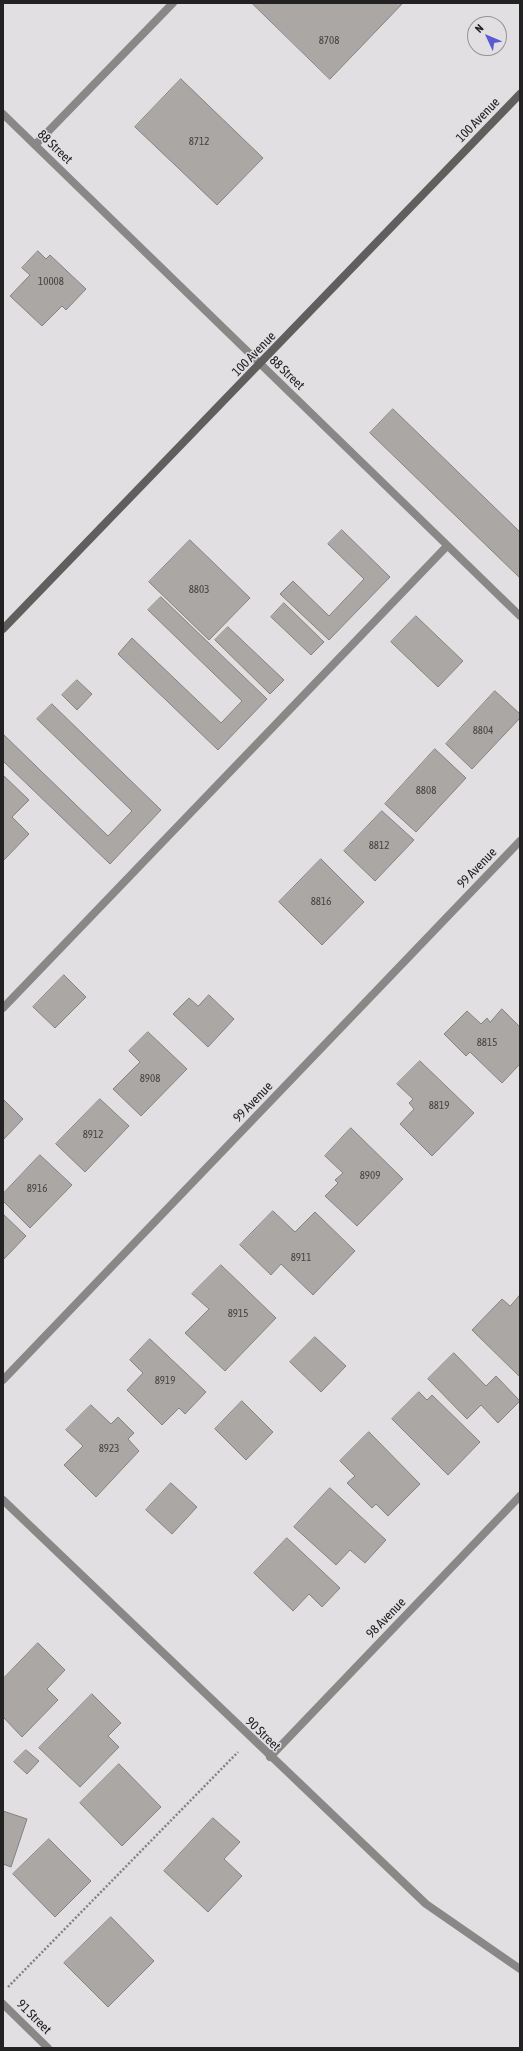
<!DOCTYPE html>
<html>
<head>
<meta charset="utf-8">
<style>
	body { margin:0 }
	#map { position:relative; width:523px; height:2051px; overflow:hidden; background:#e2dfe2; font-family:"Asap Condensed",sans-serif }
	canvas { display:block }
	.frame { position:absolute; inset:0; border:4px solid #232223; pointer-events:none }
	.north { position:absolute; left:467px; top:16px; width:40px; height:40px; box-sizing:border-box; background:#e2dfe2; border:1px solid #969396; border-radius:50%; rotate:314deg; font-size:11px; font-weight:700; line-height:16px; text-align:center; color:#232223 }
	.north::after { content:''; display:block; margin:auto; width:14px; height:18px; background:#5a5bd2; clip-path:polygon(50% 0,100% 100%,50% 72%,0 100%) }
</style>
</head>
<body>
<div id="map">
<canvas width="523" height="2051"></canvas>
<div class="frame"></div>
<div class="north">N</div>
</div>
<script>
const c = document.querySelector('canvas').getContext('2d');
c.lineJoin = 'round';
function fill(path, color) {
  c.fillStyle = color;
  c.fill(path, 'evenodd');
}
function stroke(path, color, width, dash) {
  c.strokeStyle = color;
  c.lineWidth = width;
  c.lineCap = dash ? 'butt' : 'round';
  c.setLineDash(dash || []);
  c.stroke(path);
}
function drawText(font, color, halo, rows, align = 'center') {
  c.font = font + ' "Asap Condensed",sans-serif';
  c.lineWidth = 3;
  c.setLineDash([]);
  c.textBaseline = 'middle';
  c.strokeStyle = halo;
  c.fillStyle = color;
  for (const [text, x, y, turn = 0] of rows) {
    c.save();
    c.translate(x, y);
    c.rotate((+turn || 0) * Math.PI / 180);
    c.textAlign = isNaN(turn) ? turn : align;
    if (halo) c.strokeText(text, 0, 0);
    c.fillText(text, 0, 0);
    c.restore();
  }
}
const building = new Path2D(`
	M252,3H403L330,79Z
	M181,79L263,158L217,205L135,127Z
	M38,251L46,259L50,255L86,289L66,310L62,306L42,326L10,296L30,275L22,268Z
	M393,409L520,532V578L370,433Z
	M342,530L390,577L329,640L280,594L293,581L329,616L364,579L328,544Z
	M190,540L250,598L209,640L149,582Z
	M161,597L267,699L218,750L118,654L132,638L221,723L242,701L148,610Z
	M284,603L324,642L311,655L271,617Z
	M416,616L463,661L438,687L391,642Z
	M228,627L284,680L270,694L215,640Z
	M77,680L92,694L77,710L62,695Z
	M495,691L520,714V718L472,769L446,744Z
	M52,704L161,810L110,864L3,761V734L108,836L132,811L37,719Z
	M435,749L466,778L416,832L385,804Z
	M3,775L29,800L12,817L29,834L3,861Z
	M382,811L414,840L375,881L344,851Z
	M321,859L364,902L322,945L279,902Z
	M64,975L86,997L55,1028L33,1007Z
	M209,995L234,1019L208,1047L173,1014L189,998L198,1006Z
	M502,1009L520,1027V1064L502,1083L470,1052L466,1056L444,1034L467,1011L481,1024L487,1018L490,1022Z
	M148,1032L187,1069L141,1116L113,1089L140,1062L129,1051Z
	M420,1061L474,1113L432,1156L400,1124L414,1109L409,1103L413,1099L397,1084Z
	M3,1099L23,1119L3,1140Z
	M100,1099L129,1126L85,1172L56,1144Z
	M351,1128L403,1179L357,1226L325,1196L338,1183L335,1180L343,1173L325,1156Z
	M40,1155L72,1185L30,1228L3,1201V1194Z
	M273,1211L295,1232L315,1212L355,1251L313,1295L281,1264L271,1275L240,1245Z
	M3,1214L26,1236L3,1260Z
	M221,1265L276,1318L225,1371L185,1333L209,1309L192,1294Z
	M520,1295V1377L472,1330L502,1299L510,1306Z
	M315,1337L346,1366L321,1392L290,1362Z
	M150,1339L206,1392L185,1414L179,1408L162,1425L127,1390L143,1373L130,1360Z
	M454,1353L486,1386L496,1376L520,1401L498,1423L481,1405L467,1419L428,1379Z
	M419,1392L427,1400L432,1395L480,1442L448,1475L392,1419Z
	M242,1401L273,1432L246,1460L215,1429Z
	M91,1405L111,1424L118,1417L134,1433L128,1439L139,1451L96,1497L64,1465L83,1446L66,1430Z
	M369,1432L420,1484L388,1516L376,1504L372,1508L347,1483L355,1476L340,1461Z
	M171,1483L197,1507L172,1534L146,1510Z
	M330,1488L386,1540L365,1563L350,1550L336,1565L294,1527Z
	M287,1538L340,1588L322,1607L309,1594L293,1611L254,1573Z
	M38,1643L65,1670L47,1689L58,1700L22,1737L3,1717V1679Z
	M92,1694L121,1723L108,1736L119,1747L80,1787L39,1748Z
	M26,1750L39,1761L27,1774L14,1762Z
	M119,1764L161,1807L122,1846L80,1803Z
	M3,1811L27,1819L11,1867L3,1864Z
	M213,1818L240,1842L224,1859L242,1876L208,1912L164,1871Z
	M49,1839L91,1881L55,1917L13,1874Z
	M111,1917L154,1961L108,2007L64,1963Z`);
fill(building, '#aba7a5');
stroke(building, '#85827f', 1);
stroke(new Path2D(`
	M8,1987L238,1752`), '#828082', 2.5, [2, 2]);
stroke(new Path2D(`
	M35,145L173,3
	M3,1008L447,546`), '#898887', 8);
stroke(new Path2D(`
	M3,114L520,616
	M3,1380L520,841
	M3,1500L426,1904L520,1969
	M270,1757L520,1496
	M3,2004L48,2048`), '#898887', 8);
stroke(new Path2D(`
	M3,629L520,94`), '#605f5d', 8);
drawText('11px', '#454344', null, [
	["8708",329,41],
	["8712",199,142],
	["10008",51,282],
	["8803",199,590],
	["8804",483,731],
	["8808",426,791],
	["8812",379,846],
	["8816",321,902],
	["8815",487,1043],
	["8908",150,1079],
	["8819",439,1106],
	["8912",93,1135],
	["8909",370,1176],
	["8916",37,1189],
	["8911",301,1258],
	["8915",238,1314],
	["8919",165,1381],
	["8923",109,1449]
]);
drawText('13px', '#232223', '#e2dfe2', [
	["100 Avenue",478,120,-46],
	["88 Street",55,147,44],
	["100 Avenue",254,354,-46],
	["88 Street",287,373,44],
	["99 Avenue",477,868,-46],
	["99 Avenue",253,1102,-46],
	["98 Avenue",386,1618,-46],
	["90 Street",263,1734,44],
	["91 Street",34,2017,45]
]);
</script>
</body>
</html>
